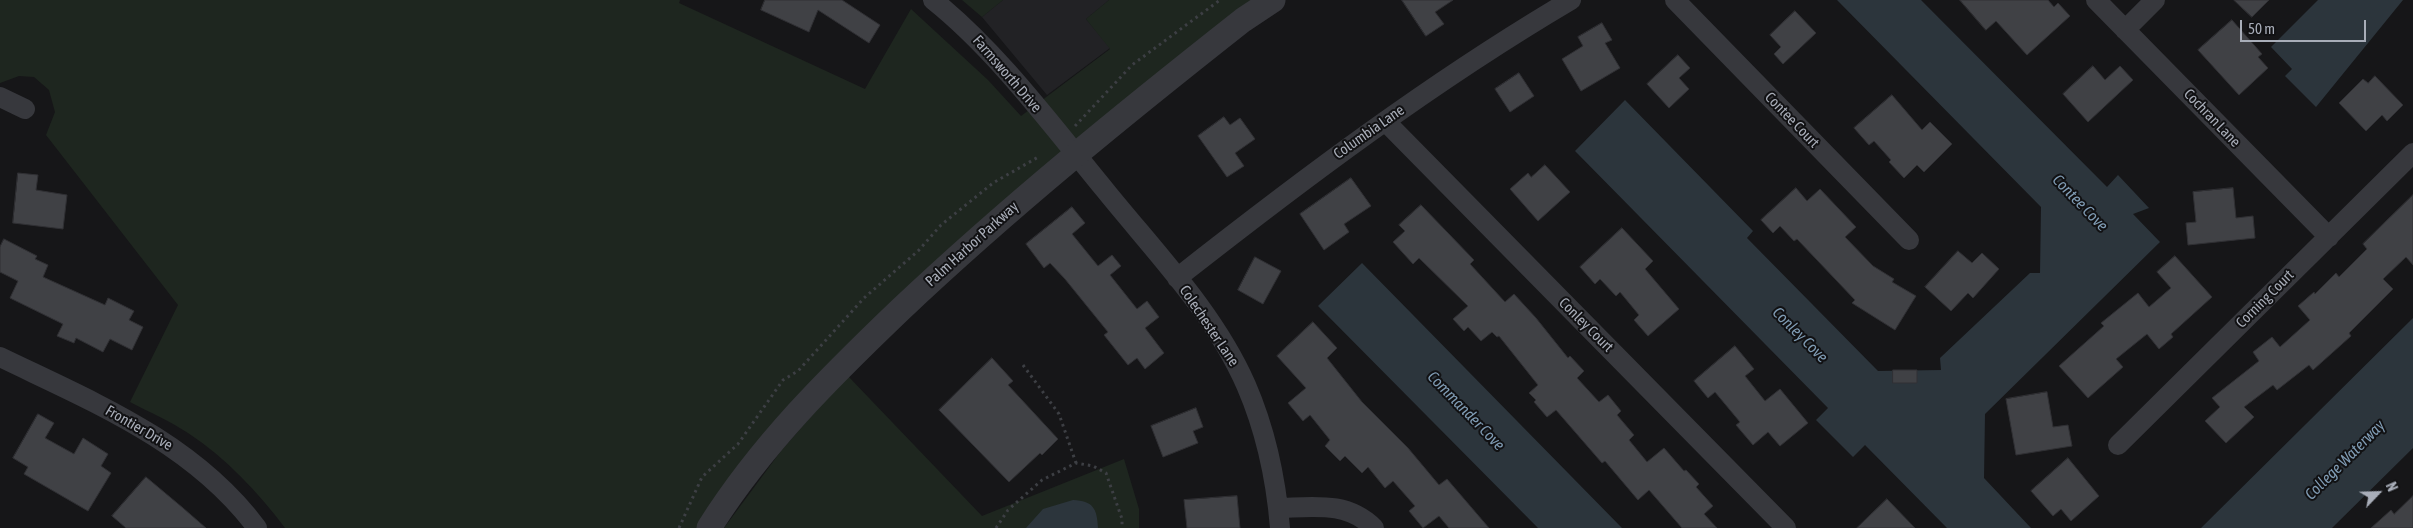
<!DOCTYPE html>
<html>
<head>
<meta charset="utf-8">
<style>
	body { margin:0 }
	#map { position:relative; width:2413px; height:528px; overflow:hidden; background:#161618; font-family:"Asap Condensed",sans-serif }
	canvas { display:block }
	.north { position:absolute; left:2353px; top:468px; width:50px; height:50px; -webkit-text-stroke:4px #111113; paint-order:stroke; rotate:66deg; font-size:14px; font-weight:700; line-height:20px; text-align:center; color:#a8adb8 }
	.north::after { content:''; display:block; margin:auto; width:18px; height:22px; background:#a8adb8; clip-path:polygon(50% 0,100% 100%,50% 72%,0 100%) }
	.scale { position:absolute; left:2240px; top:20px; width:126px; height:22px; box-sizing:border-box; border:2px solid #a8adb8; border-top:0; padding-left:6px; font-size:15px; line-height:18px; white-space:nowrap; color:#a8adb8; -webkit-text-stroke:4px #111113; paint-order:stroke }
</style>
</head>
<body>
<div id="map">
<canvas width="2413" height="528"></canvas>
<div class="north">N</div>
<div class="scale">50 m</div>
</div>
<script>
const c = document.querySelector('canvas').getContext('2d');
c.lineJoin = 'round';
function fill(path, color) {
  c.fillStyle = color;
  c.fill(path, 'evenodd');
}
function stroke(path, color, width, dash) {
  c.strokeStyle = color;
  c.lineWidth = width;
  c.lineCap = dash ? 'butt' : 'round';
  c.setLineDash(dash || []);
  c.stroke(path);
}
function drawText(font, color, halo, rows, align = 'center') {
  c.font = font + ' "Asap Condensed",sans-serif';
  c.lineWidth = 4;
  c.setLineDash([]);
  c.textBaseline = 'middle';
  c.strokeStyle = halo;
  c.fillStyle = color;
  for (const [text, x, y, turn = 0] of rows) {
    c.save();
    c.translate(x, y);
    c.rotate((+turn || 0) * Math.PI / 180);
    c.textAlign = isNaN(turn) ? turn : align;
    if (halo) c.strokeText(text, 0, 0);
    c.fillText(text, 0, 0);
    c.restore();
  }
}
fill(new Path2D(`
	M1003,0H1109L1086,19L1110,48L1047,95L982,17Z`), '#222225');
fill(new Path2D(`
	M0,0H680L679,3L865,89L911,9L988,80L1021,116L1110,49L1086,19L1109,0H1258L1146,86L704,514L697,528H285C258,492 226,458 188,433C170,421 149,412 130,402L178,305L46,135L55,112L49,90L34,77L19,76L0,83Z
	M962,0H1003L982,17Z
	M847,375L982,516L1124,459L1139,509V528H724L781,451Z`), '#1e261f');
fill(new Path2D(`
	M1837,0H1921L2107,187L2118,175L2149,208L2133,214L2160,242L1985,414L1984,478L2031,528H1947L1865,445L1853,457L1816,420L1828,408L1575,151L1625,100L1753,231L1747,238L1878,371L1941,370L1940,358L2030,273H2040L2041,207Z
	M2318,0H2403L2316,107L2285,76L2292,69L2271,47Z
	M1362,263L1622,528H1538L1318,306Z
	M2413,318V448L2332,528H2201Z
	M1073,500C1093,501 1097,508 1098,528H1026L1043,509Z`), '#2c353c');
const building = new Path2D(`
	M765,0H842L880,25L869,43L818,10L809,32L761,10Z
	M1402,0H1453L1435,12L1444,24L1426,36Z
	M1960,0H2048L2054,7L2058,3L2070,16L2027,55L1996,21L1986,30Z
	M2234,0H2269L2252,17Z
	M1795,11L1816,33L1783,64L1774,54L1781,47L1770,35Z
	M2232,20L2262,54L2258,57L2268,68L2239,95L2198,50Z
	M1602,23L1612,40L1605,43L1620,68L1581,91L1562,59L1583,46L1578,37Z
	M1678,55L1690,68L1679,78L1689,89L1669,108L1647,84Z
	M2093,66L2105,80L2120,66L2133,80L2088,122L2063,94Z
	M1519,73L1534,96L1510,112L1495,89Z
	M2375,76L2403,105L2387,121L2382,115L2366,131L2339,103L2363,79L2368,83Z
	M1892,95L1922,130L1930,122L1952,144L1924,172L1917,165L1904,178L1889,162L1891,160L1874,141L1869,145L1854,128Z
	M1224,117L1230,125L1240,118L1255,139L1235,153L1244,166L1227,177L1198,136Z
	M1545,165L1570,192L1538,221L1510,189L1528,173L1531,177Z
	M18,173L38,175L36,190L67,195L63,229L13,223Z
	M1351,178L1371,206L1344,224L1349,232L1324,250L1300,214Z
	M1796,188L1807,201L1820,189L1856,227L1845,237L1873,266L1894,279L1892,282L1916,296L1895,330L1852,303L1855,300L1797,239L1794,241L1780,226L1773,233L1761,220Z
	M2233,188L2236,218L2253,216L2255,238L2188,245L2186,223L2196,222L2193,192Z
	M2413,195V265L2406,257L2383,279L2393,289L2349,333L2351,336L2313,370L2309,365L2277,390L2273,385L2244,407L2254,417L2226,443L2205,421L2220,407L2212,398L2259,361L2253,352L2272,337L2280,347L2310,320L2298,306L2314,292L2315,294L2336,273L2339,277L2367,249L2363,244Z
	M1421,205L1474,260L1470,264L1505,302L1514,294L1536,318L1568,358L1570,356L1584,371L1577,378L1599,402L1608,395L1621,411L1617,415L1634,435L1629,440L1647,462L1664,448L1684,471L1686,470L1699,484L1696,487L1713,506L1704,514L1717,528H1682L1649,490L1638,500L1605,461L1602,463L1556,410L1547,417L1534,402L1536,400L1529,393L1538,385L1499,336L1497,337L1492,332L1481,341L1468,327L1464,331L1453,319L1468,306L1419,258L1413,264L1393,242L1405,231L1399,225Z
	M1072,207L1085,223L1072,234L1098,266L1112,255L1121,266L1110,275L1137,309L1147,301L1159,317L1145,328L1164,353L1145,369L1137,358L1128,365L1104,335L1108,332L1065,279L1050,263L1044,268L1026,244Z
	M1622,228L1653,261L1645,269L1679,309L1648,336L1634,320L1639,315L1620,292L1616,296L1600,279L1595,284L1580,267Z
	M4,239L37,256L35,259L48,265L43,277L105,305L108,298L134,311L129,320L143,327L132,350L110,339L103,352L76,338L74,343L57,336L63,324L10,298L18,281L0,272V247Z
	M1958,251L1972,263L1982,253L1999,269L1973,298L1968,293L1951,311L1925,287Z
	M2175,256L2212,297L2171,334L2173,337L2159,349L2147,334L2116,359L2123,367L2088,398L2059,366L2104,326L2101,323L2138,293L2149,307L2171,288L2157,272Z
	M1255,257L1281,271L1263,304L1238,290Z
	M1313,322L1337,348L1327,358L1362,402L1408,448L1439,485L1447,479L1489,528H1449L1439,516L1423,528L1409,511L1415,506L1393,481L1385,488L1368,467L1362,473L1345,456L1340,461L1325,446L1330,440L1310,415L1303,421L1288,403L1306,388L1277,356Z
	M1735,346L1754,369L1745,376L1765,401L1780,389L1808,423L1780,446L1768,432L1753,445L1736,425L1740,422L1715,392L1708,398L1694,381Z
	M992,358L1013,381L1008,385L1058,439L1042,455L1040,453L1009,482L939,410Z
	M1893,370H1917V383H1893Z
	M2047,392L2053,427L2068,425L2072,446L2016,455L2006,399Z
	M1196,408L1203,427L1193,431L1198,443L1163,457L1151,426Z
	M38,414L54,423L45,438L74,454L83,438L108,454L101,466L111,473L88,511L24,474L28,467L13,458Z
	M2068,458L2099,496L2071,521L2061,509L2053,516L2031,491Z
	M146,477L183,508L206,528H126L112,516Z
	M1237,496L1240,528H1187L1184,500Z
	M2413,496V528H2371L2391,510L2394,514Z
	M1887,499L1915,528H1857Z`);
fill(building, '#404145');
stroke(building, '#303034', 1);
stroke(new Path2D(`
	M1075,126L1132,65L1220,0
	M1023,365L1059,414L1076,463
	M679,528L702,477L738,444L783,380L798,371L864,298L918,251L941,225L993,183L1040,156
	M996,528L1008,510L1042,480L1076,463L1093,466L1106,473L1122,519V528`), '#3d3f44', 3, [2.5, 4]);
stroke(new Path2D(`
	M933,0C997,51 1053,127 1105,190C1155,252 1214,312 1246,385C1266,431 1276,479 1280,528
	M1675,0L1909,240
	M2096,0L2329,237
	M2125,30L2155,0
	M0,97L25,109
	M1385,121L1786,528
	M1177,278C1303,179 1432,82 1571,0
	M0,357C93,402 193,442 257,528
	M2118,445L2413,153
	M1278,508C1314,507 1347,501 1374,528`), '#37383d', 20);
stroke(new Path2D(`
	M709,528C761,445 830,377 900,310C1009,207 1125,113 1243,20L1273,0`), '#37383d', 25);
drawText('15px', '#a8adb8', '#111113', [
	["Farmsworth Drive",1007,74,49],
	["Cochran Lane",2212,118,46],
	["Contee Court",1792,120,46],
	["Columbia Lane",1369,132,-35],
	["Palm Harbor Parkway",972,244,-42],
	["Corning Court",2265,299,-45],
	["Conley Court",1586,325,45],
	["Colechester Lane",1209,326,56],
	["Frontier Drive",139,428,30]
]);
drawText('italic 16px', '#7f9bb3', '#111113', [
	["Contee Cove",2080,203,46],
	["Conley Cove",1800,335,45],
	["Commander Cove",1466,411,46],
	["College Waterway",2345,460,-45]
]);
</script>
</body>
</html>
